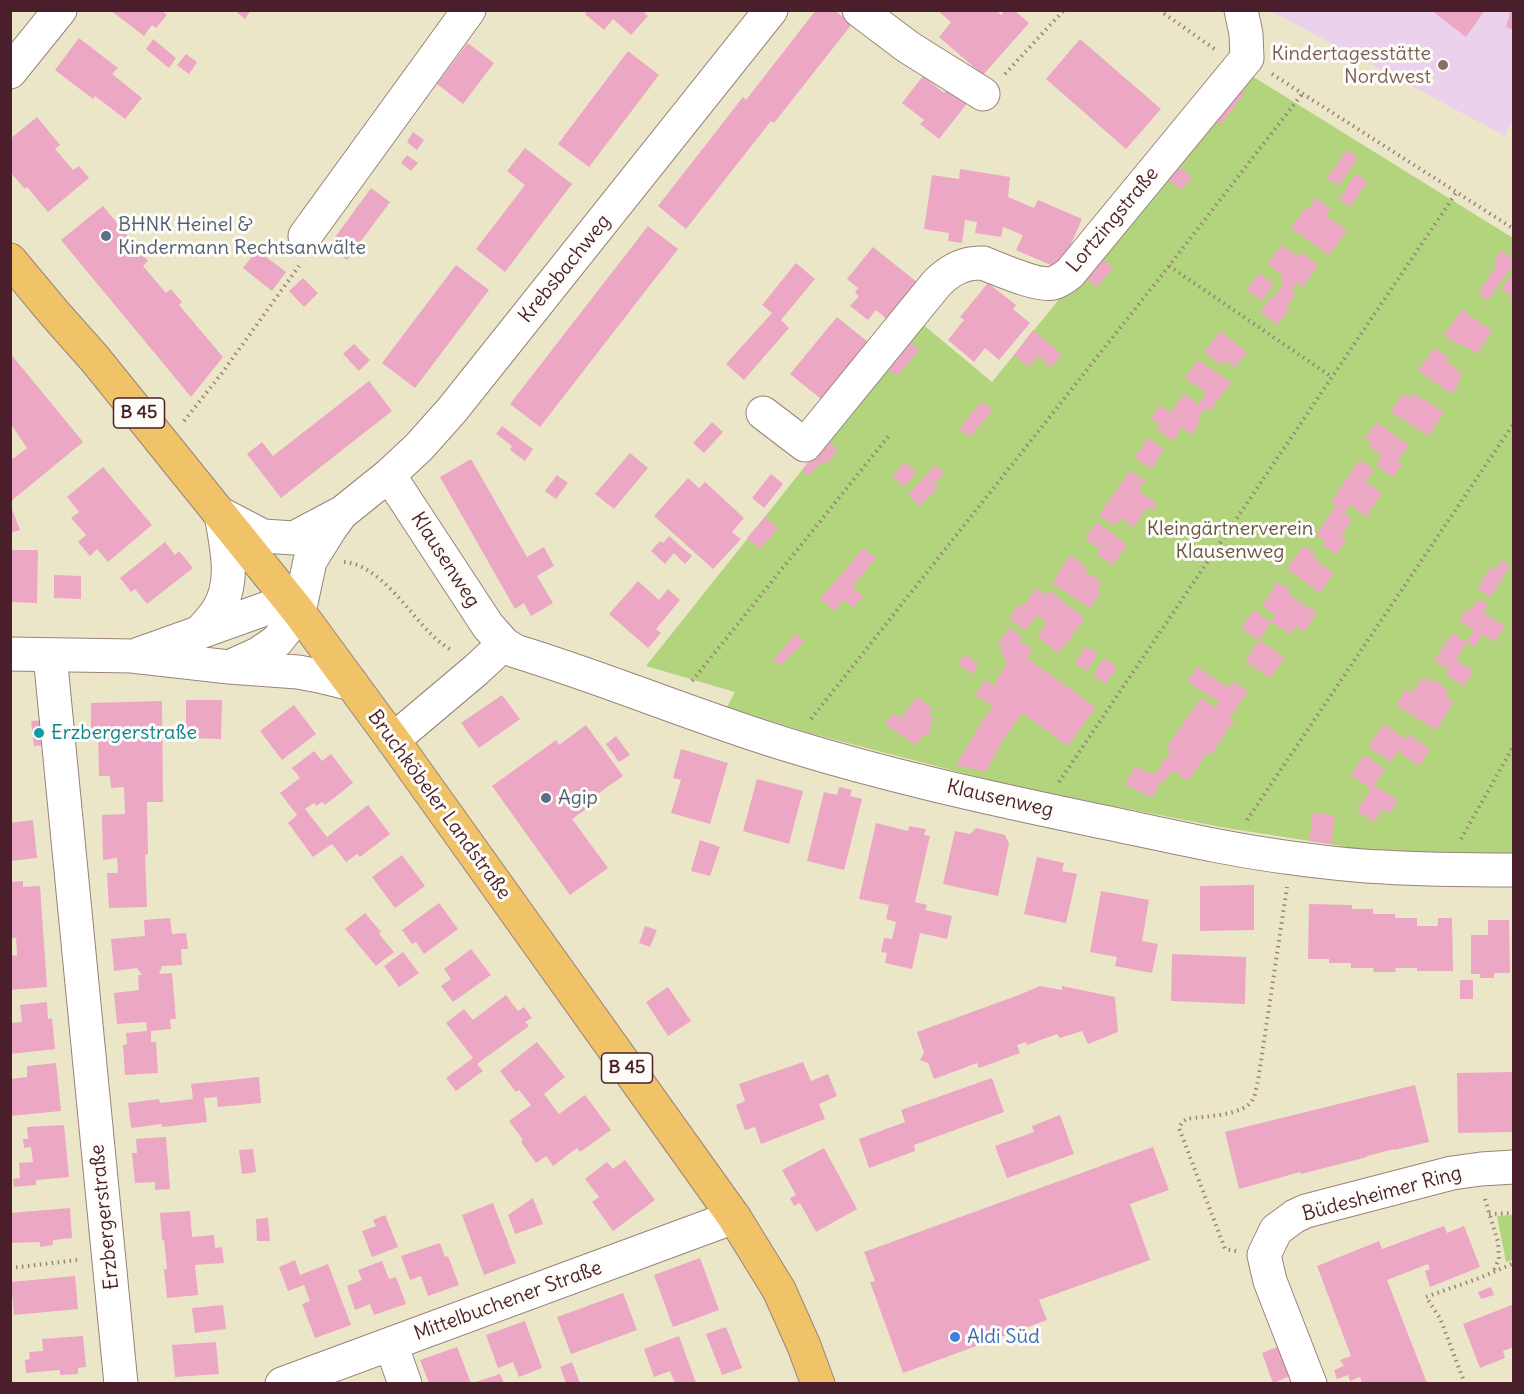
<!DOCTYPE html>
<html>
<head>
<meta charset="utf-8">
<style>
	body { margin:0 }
	#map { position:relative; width:1524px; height:1394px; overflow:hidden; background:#ece6c9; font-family:Delius,sans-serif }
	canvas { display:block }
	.frame { position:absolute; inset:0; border:12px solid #4a1f2b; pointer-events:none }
</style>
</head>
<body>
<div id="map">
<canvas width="1524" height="1394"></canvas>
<div class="frame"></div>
</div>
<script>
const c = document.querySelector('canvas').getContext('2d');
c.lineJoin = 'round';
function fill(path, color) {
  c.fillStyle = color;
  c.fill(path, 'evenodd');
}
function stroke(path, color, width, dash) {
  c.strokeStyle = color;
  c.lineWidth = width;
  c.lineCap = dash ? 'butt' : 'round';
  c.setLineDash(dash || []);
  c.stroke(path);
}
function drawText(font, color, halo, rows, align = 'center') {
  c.font = font + ' Delius,sans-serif';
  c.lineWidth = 6;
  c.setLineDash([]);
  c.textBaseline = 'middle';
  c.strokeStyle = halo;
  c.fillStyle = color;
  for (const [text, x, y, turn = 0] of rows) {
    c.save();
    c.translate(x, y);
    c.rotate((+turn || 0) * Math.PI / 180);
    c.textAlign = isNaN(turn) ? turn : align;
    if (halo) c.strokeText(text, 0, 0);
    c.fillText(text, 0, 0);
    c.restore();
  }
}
fill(new Path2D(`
	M1271,11H1513V119L1505,136Z`), '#ebd1eb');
fill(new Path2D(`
	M1244,71L1513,238V858L1387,853L1226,828L1020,788L809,733L727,707L735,692L646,666L920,322L992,382Z
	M1513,1215V1260L1506,1262L1497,1216Z`), '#b1d47d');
fill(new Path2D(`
	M110,10H161L167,15L156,28L152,25L144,36Z
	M234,10H251L245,19Z
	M588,10H642L648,16L631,35L613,19L604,30L585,14Z
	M816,10H834L852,24L774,123L771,121L686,229L658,206L743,97L746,100Z
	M937,10H996L1001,15L1005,10H1014L1029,23L983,75L939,37L951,22Z
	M1431,10H1485L1466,37Z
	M1511,10H1514V30L1506,27Z
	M79,38L118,68L112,74L142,98L125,119L95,96L93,99L55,70Z
	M153,39L176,58L169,68L146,49Z
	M1080,39L1161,109L1126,149L1046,79Z
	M468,43L494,63L463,104L437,84Z
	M628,51L659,75L589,167L558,144Z
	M186,54L197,62L189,74L177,65Z
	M923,76L944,93L950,86L969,101L939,139L920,124L924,120L902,103Z
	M1233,84L1245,93L1220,125L1208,116Z
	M37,117L60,145L55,149L73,170L79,166L89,178L48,212L27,187L25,189L10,172V139Z
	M413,132L424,140L417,150L407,142Z
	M525,148L572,184L505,272L476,249L525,185L507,171Z
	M1347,150L1358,158L1339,186L1327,178Z
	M407,155L418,163L411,171L401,163Z
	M1172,161L1192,177L1181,190L1161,174Z
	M960,169L1010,177L1008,197L1034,208L1038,200L1082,219L1060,269L1016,250L1023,235L1003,227L1001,237L975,233L977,222L965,220L962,243L948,241L949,233L924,229L932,175L959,179Z
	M1356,174L1368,182L1350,207L1339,199Z
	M371,188L390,202L347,260L328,247Z
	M1316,198L1331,209L1326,216L1347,230L1329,255L1291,228L1306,207L1308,209Z
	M103,206L148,261L143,266L166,293L171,289L182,302L179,305L223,357L191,397L61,240Z
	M648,226L678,249L540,427L510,404Z
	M1282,245L1297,256L1300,252L1318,265L1303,287L1297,282L1291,291L1296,294L1287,306L1290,308L1278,325L1260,312L1272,295L1274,297L1284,284L1280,281L1283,275L1267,264Z
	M873,247L918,283L888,320L876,310L868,320L850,306L859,296L855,293L858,288L847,279Z
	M257,250L286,272L272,291L243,268Z
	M1501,251L1514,259V263L1488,300L1478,293L1497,265L1493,262Z
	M1096,254L1113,268L1097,287L1080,273Z
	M796,263L815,279L781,320L789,328L744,380L726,364L772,313L762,305Z
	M456,265L489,290L415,388L382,363Z
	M1514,271V297L1501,289Z
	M1259,273L1274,284L1261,301L1247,290Z
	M303,278L318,293L304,307L289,291Z
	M988,283L1016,305L1013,309L1030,323L999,360L985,348L974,362L948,340L964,320L960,317Z
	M1462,310L1492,331L1477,354L1460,343L1458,345L1444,335Z
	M837,317L873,346L826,403L790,374Z
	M1033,330L1062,354L1051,367L1038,356L1029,367L1014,355Z
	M1220,331L1247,352L1235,367L1225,360L1221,365L1204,352Z
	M906,339L919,350L897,376L884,366Z
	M354,344L370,360L359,371L343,354Z
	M1434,348L1449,358L1447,362L1462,373L1458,380L1460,381L1452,394L1418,371Z
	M10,353L83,442L10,502V461L27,448L10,423Z
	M1198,360L1231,382L1210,411L1205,409L1197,419L1201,422L1192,435L1182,427L1173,441L1157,430L1161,425L1151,418L1160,405L1171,413L1184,394L1198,404L1207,393L1185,378Z
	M369,381L392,411L281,498L247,454L262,442L273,456Z
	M1413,393L1444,412L1429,436L1391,412L1402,394L1410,398Z
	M981,402L993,410L970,437L959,429Z
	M712,422L723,432L704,453L693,443Z
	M1376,422L1409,445L1397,462L1402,465L1393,477L1376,465L1382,456L1369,447L1372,443L1365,438Z
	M502,426L533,449L525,461L510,450L512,446L496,434Z
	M1148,438L1164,449L1152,469L1135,458Z
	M827,440L838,450L826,464L822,461L809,476L802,470Z
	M630,453L648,468L614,509L595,494Z
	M471,459L527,557L544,547L554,566L537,576L553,603L531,616L524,603L515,609L440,477Z
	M1359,460L1374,469L1366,482L1382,493L1366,517L1350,505L1344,514L1352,519L1341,536L1347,539L1337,554L1323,546L1326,542L1316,535L1336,505L1331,502Z
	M905,462L917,473L904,487L892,476Z
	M935,465L944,473L934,483L938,487L920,506L908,495Z
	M103,467L152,525L108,562L97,549L90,556L78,542L86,535L71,518L79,512L67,497Z
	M1130,471L1145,480L1138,491L1157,503L1152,511L1147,507L1134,527L1120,518L1115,526L1099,515Z
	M771,474L783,484L764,508L752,498Z
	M557,475L568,483L556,499L545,491Z
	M688,478L699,488L705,482L744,518L732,532L741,539L713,569L654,516Z
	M10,504L20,530L10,533Z
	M765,517L778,528L760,549L747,538Z
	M1097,522L1127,544L1113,565L1097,554L1100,549L1085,539Z
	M669,536L692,556L685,564L674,553L665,564L651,551L660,541L663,543Z
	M165,542L175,555L179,551L193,568L147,604L135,589L131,592L120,578Z
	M1303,546L1316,554L1313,558L1334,573L1320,593L1287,569Z
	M863,548L876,558L852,587L863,596L853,608L844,600L834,611L820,598L840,576Z
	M10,550H38L37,603L10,602Z
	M1070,555L1087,567L1084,571L1102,582L1097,589L1101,592L1090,608L1052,583Z
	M1501,560L1510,566L1491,597L1477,589L1490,567L1495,570Z
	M54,575L81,576V599L54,598Z
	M638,581L659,600L668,589L680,600L656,629L661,633L648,648L609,614Z
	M1277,582L1291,591L1289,595L1317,613L1304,632L1296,626L1290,634L1271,622L1259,640L1241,629L1253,610L1271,622L1275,615L1262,606Z
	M1036,588L1045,595L1048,590L1085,618L1059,653L1037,637L1047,623L1037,615L1025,630L1009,618L1019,604L1023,606Z
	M1478,599L1488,604L1483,613L1505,626L1495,642L1482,634L1475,647L1467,642L1474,630L1459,621L1467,608L1471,610Z
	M1010,627L1022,637L1019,640L1033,651L1027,658L1096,707L1068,746L1022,713L1003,740L986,772L956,765L981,723L993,706L975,694L986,680L994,686L998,680L996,679L1007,664L1003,661L1006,656L1000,651L1003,647L998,643Z
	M1452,633L1467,642L1456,660L1474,671L1464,686L1446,675L1449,670L1434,661Z
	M796,634L804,641L781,666L773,660Z
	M1259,640L1285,657L1270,678L1245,661Z
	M1086,646L1098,654L1087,671L1075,663Z
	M965,654L979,665L972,674L958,664Z
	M1104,658L1117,667L1106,684L1093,675Z
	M1197,667L1229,688L1232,681L1248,691L1230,717L1234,720L1211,755L1207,753L1188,781L1173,770L1164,782L1161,780L1153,798L1125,785L1135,766L1154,775L1171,751L1166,748L1201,698L1216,708L1219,702L1187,681Z
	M1423,677L1430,682L1432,679L1448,690L1445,696L1454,702L1436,730L1396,705L1406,689L1412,693Z
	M502,695L520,719L479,748L461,723Z
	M917,697L933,709L929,714L934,718L929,725L933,729L927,736L924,734L916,745L885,724L893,713L901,718Z
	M186,700H222L221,739L186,738Z
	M162,701L163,802H147L148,854L145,855L147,907L109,908L107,873H118L117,858L103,860L102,815L125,814L124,787L111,788L110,776H99L98,731H91V703Z
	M294,705L316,734L282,760L260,731Z
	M44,720L46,745L34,746L31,721Z
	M1384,724L1406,739L1410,735L1430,749L1419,766L1398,751L1391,762L1368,747Z
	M586,725L623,776L596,795L599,800L572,819L608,868L570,895L492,786L556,740L559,745Z
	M616,736L630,755L619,762L606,744Z
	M681,749L728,763L710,824L671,813L681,780L673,778Z
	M314,751L322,761L331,754L353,783L325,805L322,802L316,806L314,803L305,809L327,837L368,805L390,834L360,857L357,854L346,862L332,844L313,857L288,823L297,815L280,793L300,778L292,768Z
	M1364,755L1385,769L1374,785L1398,800L1390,813L1383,809L1374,822L1357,811L1371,789L1351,775Z
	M757,779L803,791L789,844L743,831Z
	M839,787L852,790L850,796L862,799L844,870L807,861L824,792L837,795Z
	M1313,813L1335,815L1331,844L1309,841Z
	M33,820L37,858L10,861V823Z
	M876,823L908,831L909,826L926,829L924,835L930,836L915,902L927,905L925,910L952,916L947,939L920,933L912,969L885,963L887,953L881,952L884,938L892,939L896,922L886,919L889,905L859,899Z
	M976,828L1005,835L1009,844L998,896L943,884L955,831L970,834Z
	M700,840L720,847L710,876L691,871Z
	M402,855L425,886L395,908L372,877Z
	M1037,857L1064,863L1062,871L1077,874L1066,923L1024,914Z
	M23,881V887L40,886L47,987L10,990V956L17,955L16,938H10L11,882Z
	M1254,885V930L1200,931V886Z
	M1101,891L1149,900L1142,941L1158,944L1152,973L1115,966L1117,957L1090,952Z
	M439,903L458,929L424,954L416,942L412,944L402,930Z
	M1309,904L1352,905V909H1373V914H1395V918H1417V926H1438V918H1452L1453,971H1417V968H1395L1396,972H1374L1373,968H1351V963H1329V959H1308Z
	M365,913L381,932L379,934L394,952L376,966L345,929Z
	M170,918L172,934L186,933L188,949H181L182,965L162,966L159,974L172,973L176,1019H170L171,1029L151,1031V1042H156L158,1073L125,1075L123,1045L127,1044L126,1033L147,1031L146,1022L117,1024L114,993L139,990L138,975H142L137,968L114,971L111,939L145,936L144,920Z
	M1488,920H1509L1510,973H1494V978H1480V974H1471V935H1488Z
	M645,926L657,930L650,947L639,943Z
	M471,949L491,975L453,1002L441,986L451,979L444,969Z
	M403,952L419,973L399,987L384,966Z
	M1172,954L1246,957L1245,1004L1171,1001Z
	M1460,980H1473V999H1460Z
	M1040,986L1062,990V986L1115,997L1118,1032L1088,1044L1082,1031L1060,1038L1057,1034L1027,1045L1026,1042L1017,1045L1020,1053L979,1068L977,1063L934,1079L928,1063L920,1060L924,1053L917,1032L1019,995Z
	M668,987L691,1021L668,1036L646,1002Z
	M506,995L518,1011L524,1007L532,1018L525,1022L529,1026L477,1064L483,1071L456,1091L446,1078L473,1058L446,1023L464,1009L473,1020Z
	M47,1002L48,1019L52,1018L55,1049L10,1054V1023L22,1022L20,1005Z
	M537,1042L565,1077L544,1094L559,1114L585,1095L611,1130L580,1152L577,1148L553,1166L546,1156L536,1163L521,1142L523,1140L509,1121L531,1105L519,1090L516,1092L500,1071Z
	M803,1062L811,1081L828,1074L837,1096L819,1104L825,1119L761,1144L755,1127L745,1130L736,1105L745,1101L739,1084Z
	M56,1063L61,1111L10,1116L11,1079L27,1077V1066Z
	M1514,1072V1132L1458,1133L1457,1073Z
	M259,1077L261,1103L218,1107L217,1097L204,1098L207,1122L162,1127V1124L131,1128L128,1103L159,1099L160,1103L193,1099L191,1084Z
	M992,1078L1004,1112L914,1145L915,1151L869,1168L859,1139L905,1122L901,1110Z
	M1415,1085L1429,1142L1394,1150V1149L1367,1156V1157L1301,1174L1300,1172L1239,1189L1225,1132Z
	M1060,1115L1074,1154L1007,1178L995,1146L1034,1132L1032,1126Z
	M64,1125L69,1177L36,1180V1185L14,1187L13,1179L20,1178L19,1163L33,1162L31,1147L24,1148L23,1139H28L27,1127Z
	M166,1137L170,1189L155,1190V1182L135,1183L132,1153H137L136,1139Z
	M1153,1147L1169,1190L1130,1204L1150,1260L1039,1300L1047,1320L903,1373L870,1282L875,1281L864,1252Z
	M824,1148L857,1209L816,1232L800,1203L794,1206L790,1198L796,1195L782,1170Z
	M253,1149L256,1172L242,1174L239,1150Z
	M625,1160L655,1200L613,1231L592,1202L599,1197L585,1179L607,1162L613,1169Z
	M533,1198L543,1224L515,1234L508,1215Z
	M493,1203L516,1263L484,1275L462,1215Z
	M70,1208L72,1238L53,1240V1245L40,1247V1242L10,1243V1213Z
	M190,1211L192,1237L214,1235L215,1248L222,1247L224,1263L195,1265L198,1295L167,1298L164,1269H167L164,1240H162L160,1213Z
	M385,1215L398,1247L372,1257L362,1231L376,1226L373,1220Z
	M268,1218L270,1241H257L256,1219Z
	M1444,1226L1447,1233L1464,1226L1480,1267L1430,1287L1425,1271L1430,1269L1428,1264L1387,1280L1427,1383H1362L1360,1377L1350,1381L1348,1375L1337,1379L1334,1370L1344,1366L1340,1360L1351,1356L1317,1266L1379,1241L1382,1249Z
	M440,1243L445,1257L448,1256L459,1285L428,1296L421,1276L410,1280L401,1256Z
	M700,1258L719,1310L673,1327L654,1275Z
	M295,1260L300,1275L328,1264L351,1325L315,1338L302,1304L310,1301L304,1285L288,1291L279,1267Z
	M382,1261L389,1279L396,1277L406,1304L374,1315L370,1304L355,1310L347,1286L362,1280L358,1270Z
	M75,1276L78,1309L14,1315L11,1282Z
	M1491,1287L1494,1295L1481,1299L1478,1292Z
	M623,1293L637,1330L571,1354L557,1317Z
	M1514,1304V1347L1503,1351L1505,1358L1480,1368L1463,1324Z
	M223,1305L226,1329L195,1333L192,1308Z
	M525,1321L542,1368L519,1377L513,1362L498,1368L486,1335Z
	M726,1327L742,1368L722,1375L706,1334Z
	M83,1336L86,1367L78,1368V1374L60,1375V1370L26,1373L25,1360L30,1359L29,1352L43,1351L42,1339Z
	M679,1336L696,1383H675L670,1371L654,1377L644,1349Z
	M216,1342L219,1374L175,1377L172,1345Z
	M1285,1344L1296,1374L1273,1383L1262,1353Z
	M457,1347L471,1383H429L420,1360Z
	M572,1362L580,1383H566L560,1367Z
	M500,1374L504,1383H473Z`), '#eca7c4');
const minor = new Path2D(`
	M859,10L908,47L983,94
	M10,72L60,10
	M305,236L469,10
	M763,413L805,445L937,283C950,270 964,262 983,263C999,269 1038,287 1053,283C1060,281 1065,277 1070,273L1247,58L1246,34L1241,10
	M389,475L488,626L504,644L515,651C607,679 696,717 788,745C885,775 984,797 1084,818C1153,832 1222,849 1292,858C1322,862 1354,866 1384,867C1427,870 1470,870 1514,870
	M221,514L263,536L294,538L343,512L389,475L419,447L452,410L771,10
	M200,632C206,625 213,618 218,610C236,581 226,545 221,514
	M10,654L132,656L229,667L298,672L319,676L352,684
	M139,654L276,605C285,606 292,606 299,612
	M50,655L121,1384
	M229,667L258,654L277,641L292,622L299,612L310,561L330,529L340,515
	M393,740L476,670L504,644
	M391,1344L405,1384
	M282,1384L734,1217
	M1310,1384L1270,1281L1264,1255L1276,1230L1295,1216L1306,1211L1452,1173L1481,1169L1514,1167`);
const major = new Path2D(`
	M10,260L55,314L95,359L299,612L393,740L734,1217L779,1290L804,1346L818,1384`);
stroke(minor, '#9b827a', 35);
stroke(major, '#9b827a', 35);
stroke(new Path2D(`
	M1159,10L1216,50
	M1005,74L1064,10
	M1272,74L1514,229
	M1169,266L1332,377
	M184,421L222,373L299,266
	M344,562C378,564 408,611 430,633C436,640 444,645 452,651
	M692,681L891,433
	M811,719L1169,266L1302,94
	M1059,782L1456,193
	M1247,820L1514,423
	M1461,839L1514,745
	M1485,1199L1498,1242L1499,1259L1494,1270
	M1489,1214L1514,1213
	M1236,1251L1225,1249L1179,1128L1182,1122L1187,1119C1204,1116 1245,1116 1253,1099C1256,1094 1256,1086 1258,1081L1287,887
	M10,1268L78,1260
	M1465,1384L1440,1318L1426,1297L1482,1277L1514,1263`), '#9b827a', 4, [1.5, 4.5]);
stroke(minor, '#fff', 33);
stroke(major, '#f1c369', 33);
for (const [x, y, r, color] of [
	[1443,65,6,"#8d6e63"],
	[106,236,6,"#5c6f8a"],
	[39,733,6,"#0f9aa8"],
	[546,798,6,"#5c6f8a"],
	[955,1337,6,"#3f7fe0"]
]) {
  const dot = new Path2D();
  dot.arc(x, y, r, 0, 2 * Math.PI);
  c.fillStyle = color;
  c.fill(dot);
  stroke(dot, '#fdfcf7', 2);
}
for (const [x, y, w] of [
	[139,413,51],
	[627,1068,51]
]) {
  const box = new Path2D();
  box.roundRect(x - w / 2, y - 15, w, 30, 4.5);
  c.fillStyle = '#fdfcf7';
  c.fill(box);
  stroke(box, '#4a1f2b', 1.5);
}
drawText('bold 18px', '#4a1f2b', null, [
	["B 45",139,413],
	["B 45",627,1068]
]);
drawText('20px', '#785e54', '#fdfcf7', [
	["Kindertagesstätte",1431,54],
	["Nordwest",1431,77]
], 'right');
drawText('20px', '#4a1f2b', '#fdfcf7', [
	["Lortzingstraße",1113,220,-50],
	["Krebsbachweg",565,269,-51],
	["Klausenweg",445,560,57],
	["Klausenweg",1000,799,13],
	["Bruchköbeler Landstraße",439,805,54],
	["Büdesheimer Ring",1382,1194,-15],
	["Erzbergerstraße",105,1217,-96],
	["Mittelbuchener Straße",508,1301,-20]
]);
drawText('20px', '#4e5e75', '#fdfcf7', [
	["BHNK Heinel &",118,225],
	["Kindermann Rechtsanwälte",118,248],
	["Agip",558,798]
], 'left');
drawText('20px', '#695544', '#fdfcf7', [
	["Kleingärtnerverein",1230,529],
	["Klausenweg",1230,552]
]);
drawText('20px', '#0d838f', '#fdfcf7', [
	["Erzbergerstraße",51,733]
], 'left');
drawText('20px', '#366cbe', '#fdfcf7', [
	["Aldi Süd",967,1337]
], 'left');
</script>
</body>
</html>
